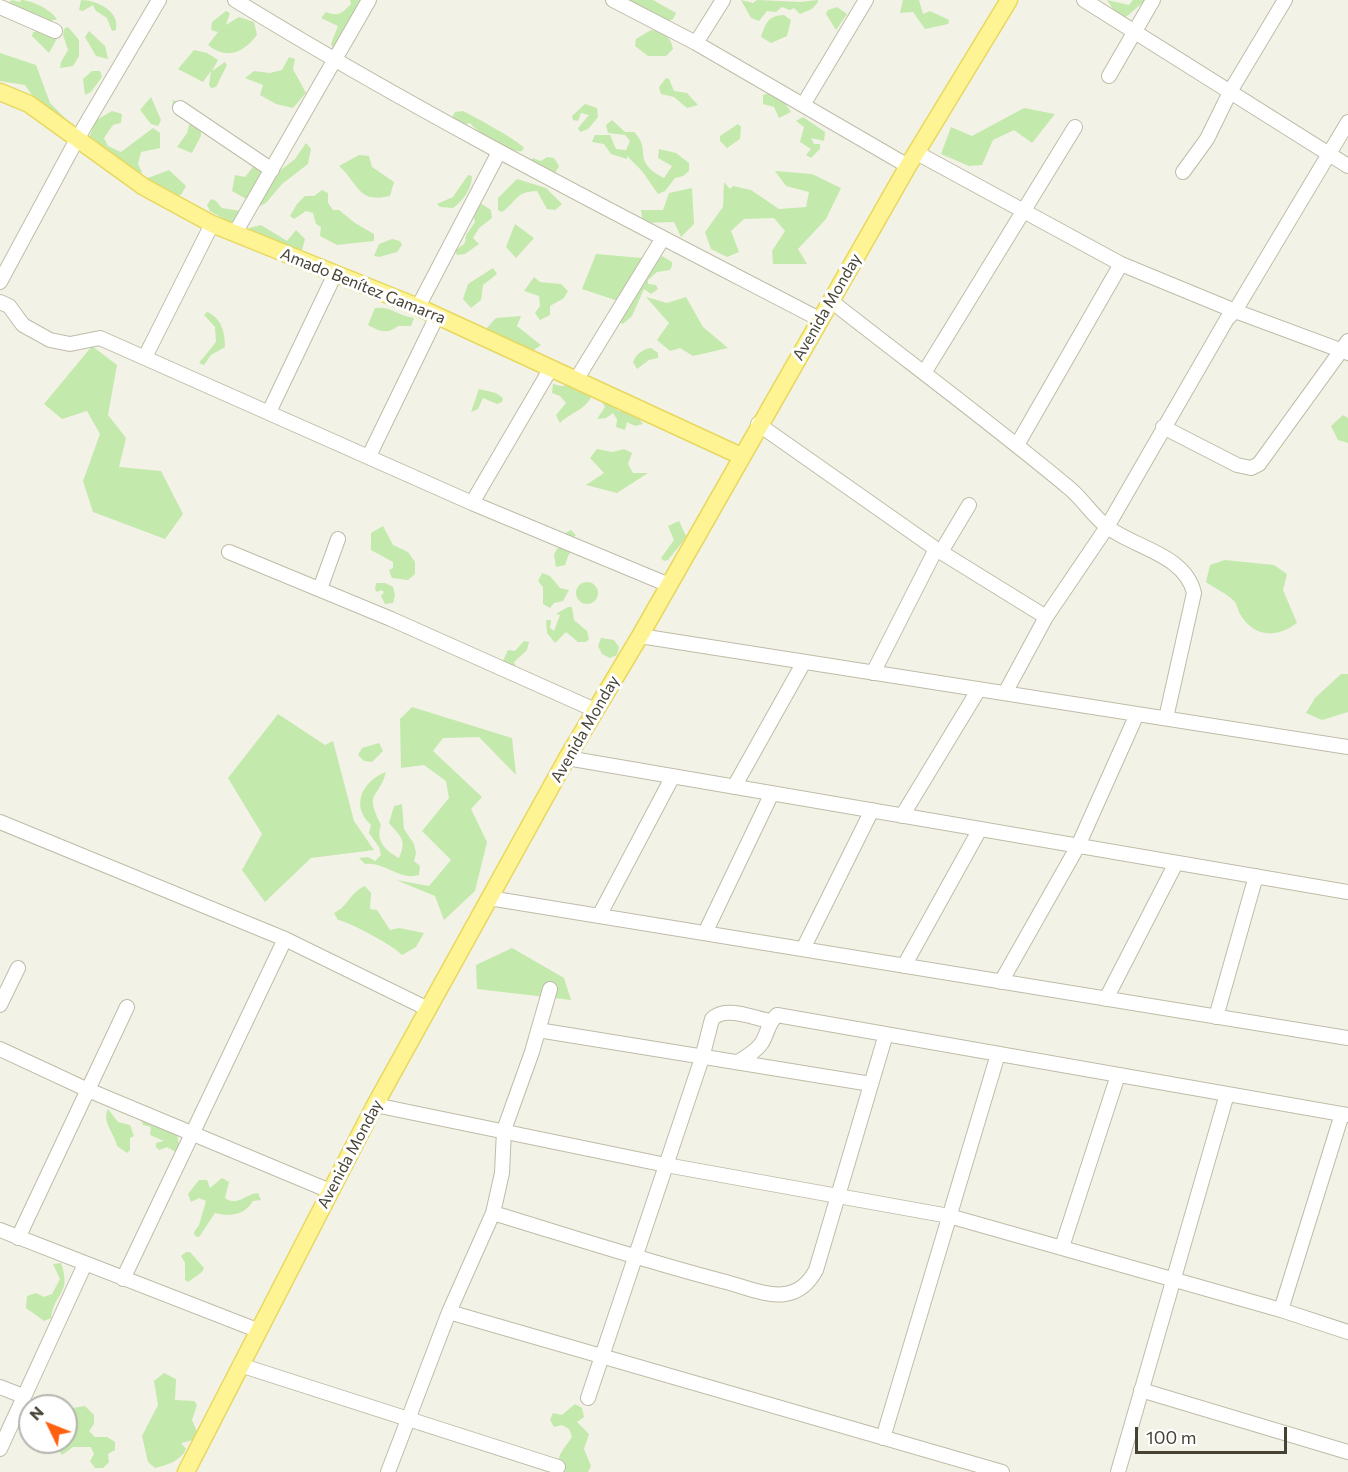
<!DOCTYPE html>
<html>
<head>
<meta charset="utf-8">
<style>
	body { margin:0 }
	#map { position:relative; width:1348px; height:1472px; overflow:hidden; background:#f3f2e6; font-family:Commissioner,sans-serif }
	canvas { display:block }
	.north { position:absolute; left:18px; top:1394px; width:60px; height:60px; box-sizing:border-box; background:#fff; border:2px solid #b5b4ae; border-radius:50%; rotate:313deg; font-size:16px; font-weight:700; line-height:24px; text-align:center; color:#464335 }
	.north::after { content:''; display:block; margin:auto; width:21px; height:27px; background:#ff6111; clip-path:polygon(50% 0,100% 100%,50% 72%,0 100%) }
	.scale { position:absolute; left:1135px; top:1427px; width:152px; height:27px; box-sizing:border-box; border:3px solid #464335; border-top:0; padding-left:8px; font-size:18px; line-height:21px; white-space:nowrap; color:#464335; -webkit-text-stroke:4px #fff; paint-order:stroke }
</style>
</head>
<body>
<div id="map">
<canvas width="1348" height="1472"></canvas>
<div class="north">N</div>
<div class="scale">100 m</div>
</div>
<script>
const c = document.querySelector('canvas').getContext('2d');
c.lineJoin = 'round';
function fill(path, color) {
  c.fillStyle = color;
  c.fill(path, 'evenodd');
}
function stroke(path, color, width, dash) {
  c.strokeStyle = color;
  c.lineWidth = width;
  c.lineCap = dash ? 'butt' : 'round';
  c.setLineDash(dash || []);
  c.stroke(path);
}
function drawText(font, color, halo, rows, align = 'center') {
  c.font = font + ' Commissioner,sans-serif';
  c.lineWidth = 6;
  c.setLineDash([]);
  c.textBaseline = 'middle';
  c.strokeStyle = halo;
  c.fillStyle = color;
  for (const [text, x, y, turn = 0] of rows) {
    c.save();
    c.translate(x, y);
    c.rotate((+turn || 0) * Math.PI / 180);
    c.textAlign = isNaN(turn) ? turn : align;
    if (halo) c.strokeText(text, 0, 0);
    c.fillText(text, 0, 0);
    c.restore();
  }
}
fill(new Path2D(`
	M12,0L20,2L21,0C31,0 50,9 57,19L49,22L10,7L8,3Z
	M81,0C97,0 120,11 116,30L112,31L107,18L96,11L93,5L83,11L79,10Z
	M350,0H361L334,50L331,44L338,26L321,18L326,12C339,17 342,13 351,4Z
	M628,0H653L676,13L673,19L665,22Z
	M741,0L753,3L757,0L800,2L818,0V2L812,9L800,14L794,8L790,10L782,7L776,12L767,11L759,21L751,18Z
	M903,0H919L923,14L930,11L949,20L948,24L925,29L913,12L900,13Z
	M1107,0L1129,5L1133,0H1146L1121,21Z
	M837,7L847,14L836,30L826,14L828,10Z
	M226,11L230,13L226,25L239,17L254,22L257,35C243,53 227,60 208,45L218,32L211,30L212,22Z
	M784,15L791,20L787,36L771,43L761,37C766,22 768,16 784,15Z
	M68,27L79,40V56L73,66L60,68L61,62L68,50L63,35L64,29Z
	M43,30L59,35L49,53L32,36L33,32Z
	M651,30C663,32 671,36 673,49L666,56H648L635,46L636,39Z
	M89,31L105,46L108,59L96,56L85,37Z
	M194,50L207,53L218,60L212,71L225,62L227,65L216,87L211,88L209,85L211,71L203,82L178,69Z
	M0,53L36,65L50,103L70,123L47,117L25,85L0,81Z
	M289,57L295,59L293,69L306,93L293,108L276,104L260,95L263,85L245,78L254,71L270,73L282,70Z
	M92,71H100L102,77L91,92L85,95L83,79Z
	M666,78L669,79L674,91L687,93L698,105L687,108L674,97L661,94L659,87Z
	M769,93L784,102L791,112L779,118L774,107L763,104V95Z
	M151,97L161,120L158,126L151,124L140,110Z
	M173,100L184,105L201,121V136L192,153L177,147L187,133L190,122L172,108Z
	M585,104L597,108L598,117L588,129L580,132L578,128L589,115L581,113L578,121L573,120L572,116Z
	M1024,108L1055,114L1032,143L1014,130L993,140L982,165L969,166L941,154L951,127L972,136Z
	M112,111L122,114L121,123L113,125L104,138L108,146L121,152L153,128L160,133V148L141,152L138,164L142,172L135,176L88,142L95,121Z
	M463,111C473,116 521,142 524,148L522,151C509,154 478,133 470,123L463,125L451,120L455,112Z
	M803,117L825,132L824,141L811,138L814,144H820V149L811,158L806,155L811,149L800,142L804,127L796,121Z
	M612,120L625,132H634C653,151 630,160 664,178L672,166L658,158L659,149L676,153L689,163V171L683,176L675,178L665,191L658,194L642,171L627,156V159L611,154L604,144L592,142L595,135H610L616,149L626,150L630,141L625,135L608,133L606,125Z
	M738,124L741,127L740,139L727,148L720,141V136Z
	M306,143L311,149L308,164L282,184L266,203L258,207L256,203L273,176L295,159Z
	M359,155L369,156L372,167L394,182L390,196C358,204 359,184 339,166Z
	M547,157L554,158L559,166L555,173L530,161L533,158L541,161Z
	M257,162L265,169L240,217L232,224L210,211L207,205L211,199L216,201L222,208L241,211L248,200L232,191L235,175L245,177Z
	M169,170L186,186L181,195L172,196L145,179Z
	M775,171L812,174L841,188L826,219L798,249L807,264H773L772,251L785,231L774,218L744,219L731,231L739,252L727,257L711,249L705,232L723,207L724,182L730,189L733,186L751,190L779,209L806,207L809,192L786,186Z
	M468,175L472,176C472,188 463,201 453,208L440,207L437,204L453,197Z
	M517,179L546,188L562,204L555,210L547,209L537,191C514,192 518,201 502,212L498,210V198Z
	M692,188L694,224L681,237L674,222L643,223L641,210H663L669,193Z
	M322,190L328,193V203L333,210H339L355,223L374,234V241L337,245L320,236L321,227L316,224L313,213L306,211L294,219L290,216L297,204L305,196H314Z
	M480,203L491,210L492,218L479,228L473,238L479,244L465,254L457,255L455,251L465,243L466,235L475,222L473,213Z
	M515,224L534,238L516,258L506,247Z
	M261,225L287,241L296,230L305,239L302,250L292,249L278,241H266L254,236L249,228Z
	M392,239L400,241L402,245L397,252L379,257L374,256L379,244Z
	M596,254L642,258L618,301L582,289Z
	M662,256L672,262V266L670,270L657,272L648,280V284L656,285L658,289L651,294L644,289L632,316L623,324L619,322L651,269Z
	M493,268L497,274L483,285L481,300L471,308L463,299L468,284Z
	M534,277L540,282L561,284L568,291L564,298L550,306V315L540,320L535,313L540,306L539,296L524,291Z
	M646,297L667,303L686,297L703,327L728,348L693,356L680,348L670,351L657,340L669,323Z
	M375,308C390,306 399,316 414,318L411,326H398C387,335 379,331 368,325Z
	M207,312C222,318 225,333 225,347L211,355L204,365L199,363L216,342L215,327L204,315Z
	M521,316L517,326L541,345L531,352L486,329L496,318Z
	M92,346L117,365L108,415L126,438L119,467L161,471L183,514L165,539L93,512L83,481L100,434L87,411L62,419L44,404Z
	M651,348L658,353V358L649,360L637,369L633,362C636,354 643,349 651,348Z
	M553,384L561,386L570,385L592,396C584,411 571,412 560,423L556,415L566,403L560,396L552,393Z
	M479,389L496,393L503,398L502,402L497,404L483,398L478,409L471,412Z
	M609,397L618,411H633L643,424L635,426L627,422L625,430L616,427L617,419L613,413L606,418L597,419L605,407L602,402Z
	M1343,415L1348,418V443L1338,440L1331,426Z
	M597,449L612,452L624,449L632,453L628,464L633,473H648L617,493L586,485L604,473L590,458Z
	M679,521L686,536L684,540L668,560L664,561L661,558L674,540L668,526Z
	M383,526L393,545L408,552L415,562V574L408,580L392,578L389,570L393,568V562L371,550V533Z
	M571,530L576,535L570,540L576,550L569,554L565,565L556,567L554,554L561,543L563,534Z
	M1225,560L1274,565L1287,574L1283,590L1297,623C1277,638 1254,638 1240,614C1238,610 1237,604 1234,601C1228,594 1214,588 1206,582L1210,565Z
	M542,573L550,576L560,588L569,590L563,601L554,603L550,608L543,604V587L538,581Z
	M576 593a11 11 0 1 1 22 0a11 11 0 1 1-22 0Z
	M376,583H385L393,587L395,595L393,603L385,604L381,596L384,592L381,590L377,592L375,589Z
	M568,607H572L574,620L587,631L589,639L586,642H578L566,632L555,643L547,633L546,620H551L550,628L554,631L560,615L556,614Z
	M601,638L614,640L619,647L617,655L610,658L602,654L598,646Z
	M524,641L529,642L527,650L514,662L517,670L503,661L508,650L515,651Z
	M1341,674H1348V712L1322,720L1306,713L1315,698Z
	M412,707L512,738L516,775L479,737L443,738L433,751L482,797L471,809L487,842L475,891L444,920L435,896L396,880L429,886L451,860L422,831L449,798L446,781L424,765L401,768L400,719Z
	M278,714L325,745L333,741L354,821L374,850L311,858L265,902L242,870L262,834L228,778Z
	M379,743L383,751L372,762L364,761L358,755L362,748Z
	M386,772C378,801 364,790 381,825C375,841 386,851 399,858C407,840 401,837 389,823L394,806L402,804L404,829L414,844L416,853L414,861L420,866L419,875C400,881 384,861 365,864L359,858L368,857L375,861L381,855L379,847L369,833L371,825C350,806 362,781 386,772Z
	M365,886L371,893L370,909L377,910L390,930L399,928L424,933L416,947L402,955C394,946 350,922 338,920L334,913C348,907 350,892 365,886Z
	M512,948L564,978L571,1000L477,989L476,965Z
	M108,1109L118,1122L130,1125L134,1136L130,1138V1150L127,1153L117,1146C115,1134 101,1121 108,1109Z
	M140,1116L177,1134L181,1155L167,1147L159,1150L156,1147V1143L164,1141L150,1135L151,1127L143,1125Z
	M222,1178L229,1182L225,1198C238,1207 245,1194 258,1193L261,1200L253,1201C245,1215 230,1217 215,1213L199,1237L195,1236L194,1232L199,1225L206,1201L199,1198L191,1202L188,1194L199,1180H207L210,1188Z
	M186,1252H190L204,1268L202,1272L188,1282L185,1280V1263L181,1256Z
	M61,1263C72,1295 54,1292 51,1318L44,1321L26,1308L27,1296L36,1293L44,1297L52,1294L60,1279L53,1264Z
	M164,1373L176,1379L175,1400L194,1401L197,1405L192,1420L198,1434L193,1440L181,1443L186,1449C181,1461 167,1465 155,1468L148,1462L142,1436L158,1405L154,1381Z
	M575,1404L582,1408L584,1417L577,1422L589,1434L584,1449L591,1466L588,1472H561L557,1468C558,1453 564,1449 572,1437L569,1429L562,1425L554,1427L550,1420L553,1413L562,1415Z
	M85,1406L94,1415V1424L89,1431L95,1437H107L115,1442V1450L108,1454L109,1462L103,1468H95L90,1461L94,1454L91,1447H73L62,1455L53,1442H66V1432L73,1431L74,1427L66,1426V1409Z`), '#c3e9ad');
const minor = new Path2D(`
	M235,0C425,117 623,217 821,320
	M613,0L696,43L908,166
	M1084,0L1348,166
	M0,7L55,31
	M696,43L723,0
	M1109,76L1153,0
	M803,105L866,0
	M180,108L272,170
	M917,153L1121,264L1235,311L1348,353
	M1183,172L1207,139L1231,90L1285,0
	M235,233L369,0
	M0,282L76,141L159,0
	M831,301C910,363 991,423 1068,487C1082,498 1092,515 1106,526C1134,548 1185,554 1194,593L1166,718
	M0,302L9,306L23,325L50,340L70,344L100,338L472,503L669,585
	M418,307L499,152
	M145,357L212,224
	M924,373L1075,127
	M576,380L663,238
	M269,412L335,274
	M758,424L936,549L1046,617
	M1163,427L1237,465L1251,468L1259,464L1348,341
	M1017,445L1121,264
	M369,456L437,316
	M472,503L551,368
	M229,552L391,619L595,710
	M941,552L969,505
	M320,589L338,539
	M640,636L1348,747
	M873,673L936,549
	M1005,693L1046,617L1107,527L1227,319L1235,311L1348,122
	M567,758L1348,892
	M734,787L804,662
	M902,816L979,689
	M0,822L285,939L428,1009
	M489,898L1348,1038
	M599,916L673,776
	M705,933L772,793
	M803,949L872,810
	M904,966L980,829
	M1001,982L1078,846L1137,714
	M1106,999L1176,863
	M0,1005L18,968
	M1216,1017L1256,876
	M538,1030L871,1084
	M0,1049L88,1090L330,1191
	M738,1062C746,1057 755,1052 761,1044C768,1034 767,1024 777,1015L1348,1115
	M375,1105L666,1165L949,1216L1281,1310L1348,1332
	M493,1213C569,1236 645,1261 722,1281C740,1285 766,1297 785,1294C800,1292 809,1283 816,1270L886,1034
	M0,1230L257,1330
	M18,1238L127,1007
	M1062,1247L1118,1075
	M123,1279L285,939
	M1281,1310L1342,1114
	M449,1312L1002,1472
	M240,1365L558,1467
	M0,1387L23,1396
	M1141,1390L1348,1452
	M588,1398L702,1058L712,1019C725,1005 753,1018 770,1021
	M883,1438L998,1054
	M0,1449L85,1264
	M388,1472L449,1312L493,1213L502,1173L504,1130L532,1052L550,989
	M1118,1472L1227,1094`);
const major = new Path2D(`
	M0,92L29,104L144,187L212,224L418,307L741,456
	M186,1472L375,1105L567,758L640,636L908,166L1009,0`);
stroke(minor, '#bfbca8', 16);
stroke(major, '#e7d860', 19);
stroke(minor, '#fff', 14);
stroke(major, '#fff493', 16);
drawText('16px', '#464335', '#fff', [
	["Amado Benítez Gamarra",363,286,22],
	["Avenida Monday",827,307,-60],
	["Avenida Monday",585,729,-60],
	["Avenida Monday",350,1154,-62]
]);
</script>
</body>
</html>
